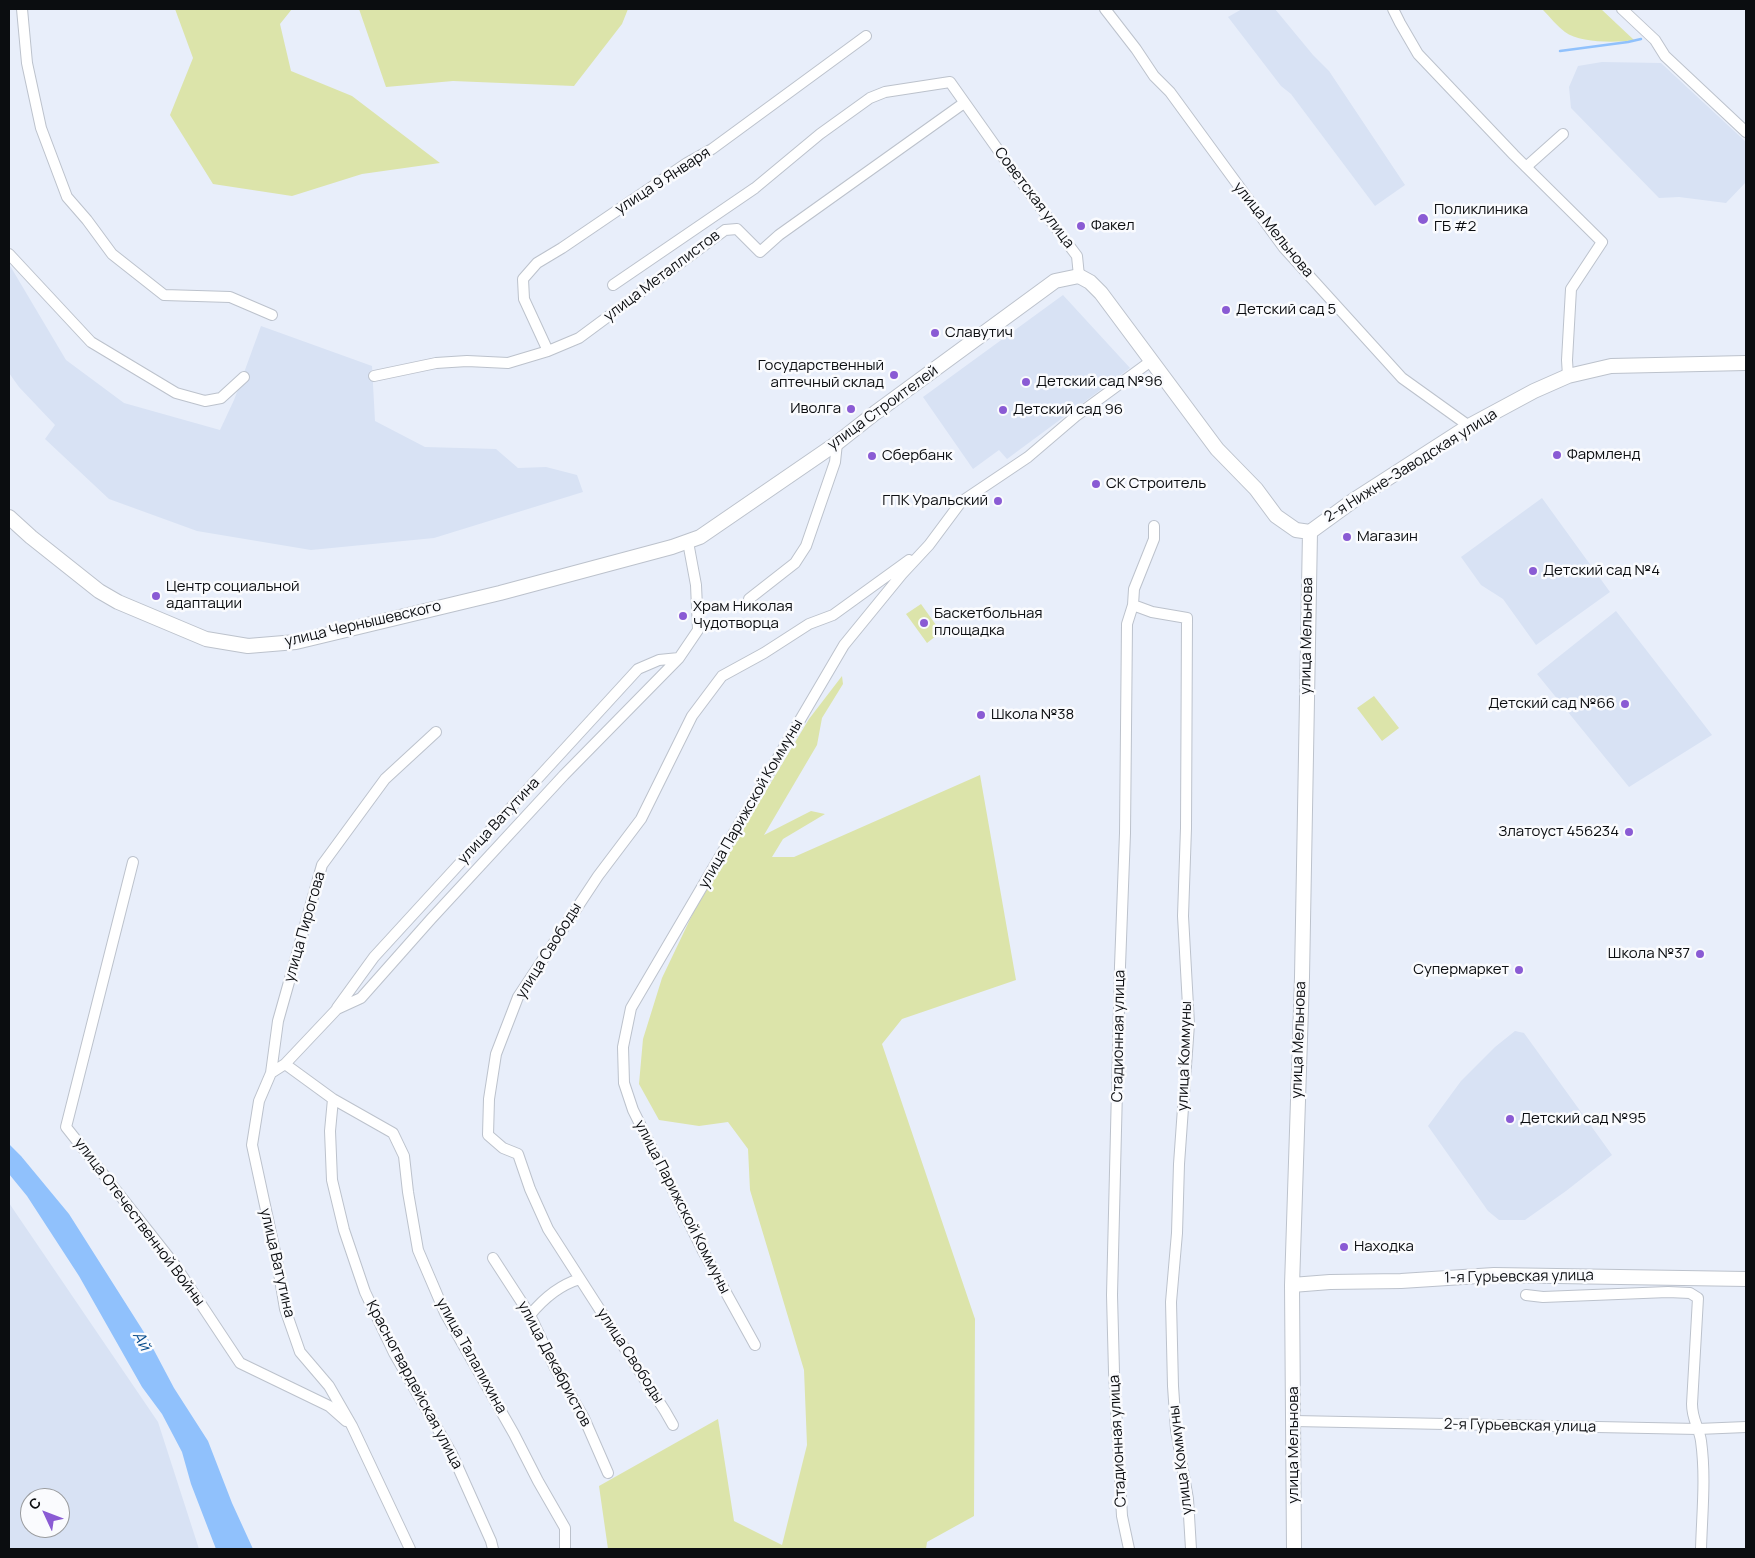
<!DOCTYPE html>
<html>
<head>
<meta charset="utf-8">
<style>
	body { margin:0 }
	#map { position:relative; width:1755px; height:1558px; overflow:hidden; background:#e8eefa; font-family:Manrope,sans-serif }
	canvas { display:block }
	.frame { position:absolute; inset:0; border:10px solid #0b0d10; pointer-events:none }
	.north { position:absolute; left:20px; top:1488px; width:50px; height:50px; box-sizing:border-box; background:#fafbfe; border:1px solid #9a9c9f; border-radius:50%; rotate:313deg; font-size:14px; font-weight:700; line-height:20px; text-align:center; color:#0b0d10 }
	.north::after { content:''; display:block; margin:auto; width:18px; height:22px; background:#8a5bd4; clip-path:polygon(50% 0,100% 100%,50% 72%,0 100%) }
</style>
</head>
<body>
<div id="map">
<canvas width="1755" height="1558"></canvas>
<div class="frame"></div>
<div class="north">С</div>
</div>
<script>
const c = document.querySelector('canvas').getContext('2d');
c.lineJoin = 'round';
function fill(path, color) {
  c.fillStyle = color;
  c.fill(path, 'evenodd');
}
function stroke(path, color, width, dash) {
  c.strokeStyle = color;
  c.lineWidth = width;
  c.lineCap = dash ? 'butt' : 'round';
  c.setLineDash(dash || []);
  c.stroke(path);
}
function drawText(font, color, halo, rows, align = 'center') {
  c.font = font + ' Manrope,sans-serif';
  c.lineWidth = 5;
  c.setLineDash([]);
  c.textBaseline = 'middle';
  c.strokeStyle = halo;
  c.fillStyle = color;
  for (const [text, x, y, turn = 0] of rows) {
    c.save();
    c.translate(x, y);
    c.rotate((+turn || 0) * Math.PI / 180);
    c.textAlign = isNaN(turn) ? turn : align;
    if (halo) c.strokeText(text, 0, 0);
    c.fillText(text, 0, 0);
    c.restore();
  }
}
fill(new Path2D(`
	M1242,9H1275L1313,55L1329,71L1405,185L1375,206L1291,94L1281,86L1228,17Z
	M1602,62L1661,63L1746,142V182L1726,203L1679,197L1659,198L1571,108L1569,87L1578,66Z
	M9,264L66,360L124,403L220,430L234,400L261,326L372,366L375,421L425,447L496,449L518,468L546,467L577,475L583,492L434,538L311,550L197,531L109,499L45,439L55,425L19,387L9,373Z
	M1063,295L1130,368L1007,459L999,450L973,469L923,397Z
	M1542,498L1610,592L1536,645L1503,599L1481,585L1461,557Z
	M1616,611L1712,735L1629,787L1537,674Z
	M1515,1031L1524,1033L1612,1155L1566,1191L1525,1220H1499L1488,1211L1428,1126L1461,1081L1495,1047Z
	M9,1203L158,1422L199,1549H9ZM30,1498H60V1528H30Z`), '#d8e2f4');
fill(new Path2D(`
	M175,9H292L280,24L291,71L352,96L440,163L362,174L292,196L213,184L170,115L193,58Z
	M359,9H628L622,24L574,86L453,81L386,87Z
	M1543,9H1601L1634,40C1617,43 1579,43 1565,32C1557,26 1550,17 1543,10Z
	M921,604L941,632L927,643L906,614Z
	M842,676L843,684L822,718L817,745L764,835L811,811L825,814L783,839L772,857H794L980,775L1016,980L902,1019L882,1044L975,1319L974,1516L927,1542L926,1549H608L599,1486L718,1419L734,1521L782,1545L807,1445L804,1370L750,1190L748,1149L728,1122L699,1126L659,1120L639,1084L643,1039L662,978L694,911L809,719Z
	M1374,696L1399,728L1382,741L1357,708Z`), '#dce4aa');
fill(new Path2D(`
	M9,1144L21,1156L69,1214L147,1337L174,1388L208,1441L232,1503L253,1549H216L191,1484L182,1452L162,1414L142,1387L79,1276L27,1196L9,1174Z`), '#90c1fc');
stroke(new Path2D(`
	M1560,51L1628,42L1641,39`), '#90c1fc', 2.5);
const minor = new Path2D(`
	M22,9L27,63L41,128L67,197L87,220L112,254L164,295L230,297L272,315
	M1105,9L1136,49L1154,76L1170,92L1284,248L1402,378L1469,426
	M1393,9L1400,23L1418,54L1514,155L1602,242L1571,289L1567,360L1568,376
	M1622,9L1655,40L1665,56L1746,132
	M1526,167L1563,134
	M9,254L91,342L176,393L205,401L221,398L244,377
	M613,285L755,188L820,134L870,98L885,92L950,82L1013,171L1077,256L1079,276
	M548,351L524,299L523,279L537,263L562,248L687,163L712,149L866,36
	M374,376L436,363L467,361L508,363L548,351L579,338L725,230L737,229L760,252L779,235L964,103
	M749,599L795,563L806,546L835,462L837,443
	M1133,605L1152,612L1187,618L1186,828L1183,916L1189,1024L1179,1164L1177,1233L1171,1302L1173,1386L1176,1430L1188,1499L1191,1549
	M133,862L66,1127L175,1265L240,1363L329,1406L346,1421
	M337,1008L374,957L638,669L659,660L679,658
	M285,1064L333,1099L330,1131L332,1180L344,1230L365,1292L394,1353L452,1454L491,1541L493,1549
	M271,1073L278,1021L322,865L385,779L436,732
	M333,1099L393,1133L404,1156L408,1192L418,1250L445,1313L514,1434L538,1481L565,1528V1549
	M493,1258L530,1315L555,1368L584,1418L608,1473
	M1526,1295L1543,1297L1668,1292L1690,1293L1698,1298L1692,1404C1692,1420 1699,1427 1701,1441C1706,1477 1702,1513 1701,1549
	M530,1315C544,1298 559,1285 580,1279
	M755,1345L703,1251L633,1110L624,1083L623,1047L631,1008L844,645L902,574L929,545L961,502L1028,457L1076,416L1151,361
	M1294,1421L1698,1429L1746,1427
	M673,1425L665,1411L548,1229L530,1189L518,1154L503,1148L488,1135L489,1099L496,1054L518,997L598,876L641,819L692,716L722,676L764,653L809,624L833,615L909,560
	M410,1549L352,1426L329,1386L300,1352L285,1309L277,1261L252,1145L259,1101L271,1073L285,1064L337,1009L361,998L431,919L564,775L679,658L698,630L696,585L688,542
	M1129,1549L1122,1516L1114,1372L1112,1295L1120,966L1125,833L1127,624L1133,605L1134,589L1154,539V526`);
const secondary = new Path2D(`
	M9,517L31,537L99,591L118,602L206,639L248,646L296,642L500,593L672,547L700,537L837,443L875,413L1055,281L1079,276L1090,282L1101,293L1217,449L1256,489L1276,516L1296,530L1310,532
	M1310,532L1354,500L1469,426L1534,391L1568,376L1611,366L1746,363
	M1292,1285L1330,1282L1401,1281L1494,1275L1746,1279
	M1294,1549L1292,1285L1302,977L1310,532`);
stroke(minor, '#bcc2cc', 12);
stroke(secondary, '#bcc2cc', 16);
stroke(minor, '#fff', 10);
stroke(secondary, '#fff', 14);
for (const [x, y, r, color] of [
	[1423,219,6,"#8a5bd4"],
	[1081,226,5,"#8a5bd4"],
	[1226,310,5,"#8a5bd4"],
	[935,333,5,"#8a5bd4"],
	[894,375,5,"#8a5bd4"],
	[1026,382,5,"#8a5bd4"],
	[851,409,5,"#8a5bd4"],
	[1003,410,5,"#8a5bd4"],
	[1557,455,5,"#8a5bd4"],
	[872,456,5,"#8a5bd4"],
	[1096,484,5,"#8a5bd4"],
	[998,501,5,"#8a5bd4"],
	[1347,537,5,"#8a5bd4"],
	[1533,571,5,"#8a5bd4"],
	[156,596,5,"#8a5bd4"],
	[683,616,5,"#8a5bd4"],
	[924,623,5,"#8a5bd4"],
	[1625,704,5,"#8a5bd4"],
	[981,715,5,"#8a5bd4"],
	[1629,832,5,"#8a5bd4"],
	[1700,954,5,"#8a5bd4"],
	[1519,970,5,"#8a5bd4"],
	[1510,1119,5,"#8a5bd4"],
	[1344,1247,5,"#8a5bd4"]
]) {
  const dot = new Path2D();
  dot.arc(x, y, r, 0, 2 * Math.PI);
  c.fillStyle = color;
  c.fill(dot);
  stroke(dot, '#fafbfe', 2);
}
drawText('15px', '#0b0d10', '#fafbfe', [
	["улица 9 Января",663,181,-33],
	["Советская улица",1034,198,53],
	["улица Мельнова",1273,230,51],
	["улица Металлистов",662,276,-37],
	["улица Строителей",883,408,-36],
	["2-я Нижне-Заводская улица",1411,466,-32],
	["улица Чернышевского",363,624,-13],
	["улица Мельнова",1307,636,-89],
	["улица Парижской Коммуны",751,804,-60],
	["улица Ватутина",499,821,-47],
	["улица Пирогова",305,927,-74],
	["улица Свободы",549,951,-58],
	["Стадионная улица",1119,1036,-89],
	["улица Мельнова",1299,1040,-88],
	["улица Коммуны",1185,1056,-88],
	["улица Парижской Коммуны",682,1207,63],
	["улица Отечественной Войны",139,1222,53],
	["улица Ватутина",277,1263,77],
	["1-я Гурьевская улица",1519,1277,-1],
	["улица Талалихина",471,1356,61],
	["улица Свободы",630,1356,57],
	["улица Декабристов",554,1364,62],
	["Красногвардейская улица",414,1385,62],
	["2-я Гурьевская улица",1520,1426,1],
	["Стадионная улица",1118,1441,-93],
	["улица Мельнова",1294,1445,-90],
	["улица Коммуны",1181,1460,-97]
]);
drawText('15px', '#0b0d10', '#fafbfe', [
	["Поликлиника",1434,210],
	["ГБ #2",1434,227],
	["Факел",1091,226],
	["Детский сад 5",1236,310],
	["Славутич",945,333],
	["Государственный",884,366,"right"],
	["аптечный склад",884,383,"right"],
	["Детский сад №96",1036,382],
	["Иволга",841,409,"right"],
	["Детский сад 96",1013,410],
	["Фармленд",1567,455],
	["Сбербанк",882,456],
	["СК Строитель",1106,484],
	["ГПК Уральский",988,501,"right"],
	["Магазин",1357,537],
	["Детский сад №4",1543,571],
	["Центр социальной",166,587],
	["адаптации",166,604],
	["Храм Николая",693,607],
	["Чудотворца",693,624],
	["Баскетбольная",934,614],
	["площадка",934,631],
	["Детский сад №66",1615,704,"right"],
	["Школа №38",991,715],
	["Златоуст 456234",1619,832,"right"],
	["Школа №37",1690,954,"right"],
	["Супермаркет",1509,970,"right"],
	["Детский сад №95",1520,1119],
	["Находка",1354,1247]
], 'left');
drawText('italic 16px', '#074b8c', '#fafbfe', [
	["Ай",141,1341,61]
]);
</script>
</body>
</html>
